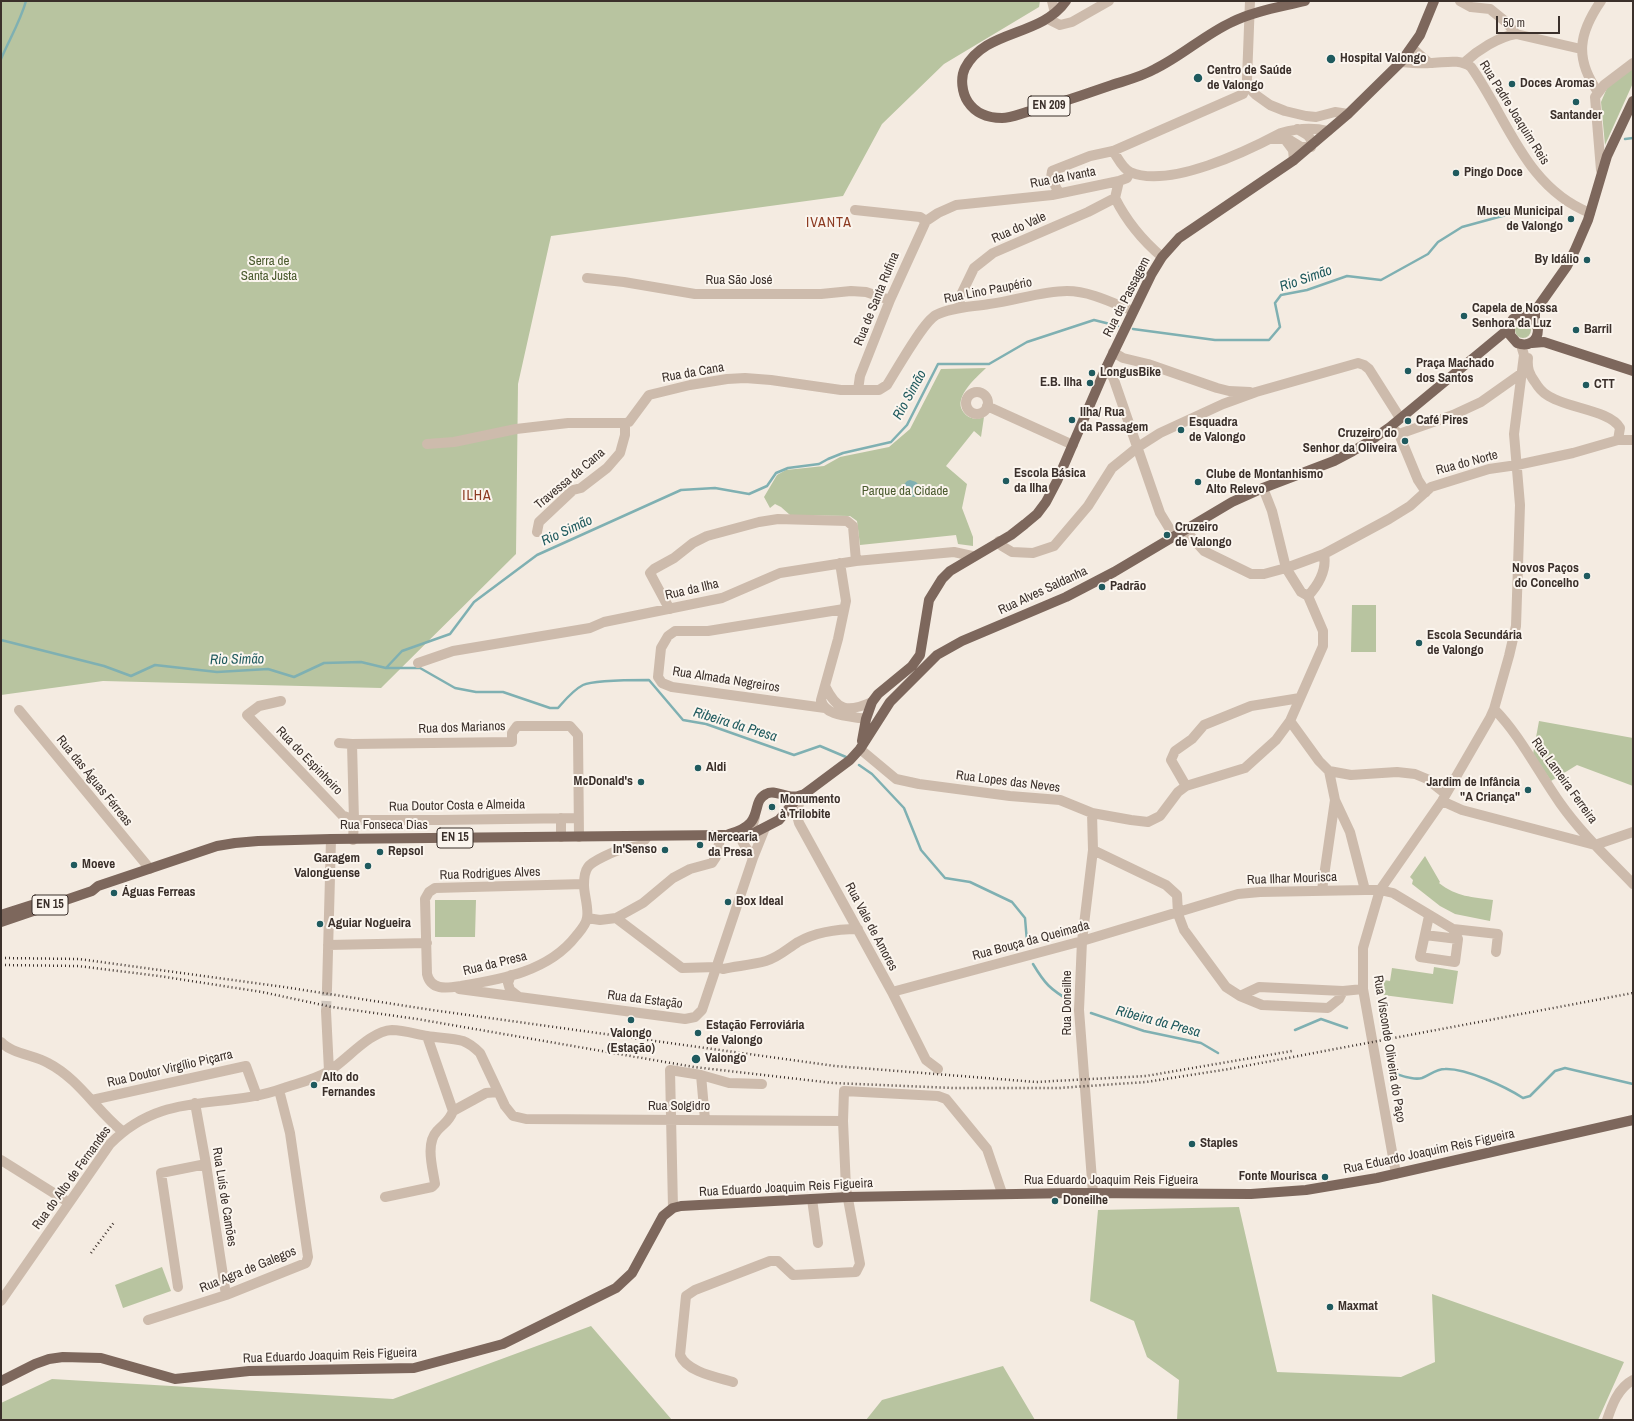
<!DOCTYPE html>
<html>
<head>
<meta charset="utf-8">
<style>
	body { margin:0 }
	#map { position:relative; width:1634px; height:1421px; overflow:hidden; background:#f4ebe1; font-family:"Archivo Narrow",sans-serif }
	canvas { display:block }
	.frame { position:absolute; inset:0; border:2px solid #3b302b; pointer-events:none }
	.scale { position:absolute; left:1496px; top:16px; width:64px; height:18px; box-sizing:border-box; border:2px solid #3b302b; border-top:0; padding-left:5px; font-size:12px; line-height:14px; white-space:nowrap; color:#3b302b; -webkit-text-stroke:3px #fbf5ee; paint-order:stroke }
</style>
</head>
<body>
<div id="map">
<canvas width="1634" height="1421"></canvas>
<div class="frame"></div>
<div class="scale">50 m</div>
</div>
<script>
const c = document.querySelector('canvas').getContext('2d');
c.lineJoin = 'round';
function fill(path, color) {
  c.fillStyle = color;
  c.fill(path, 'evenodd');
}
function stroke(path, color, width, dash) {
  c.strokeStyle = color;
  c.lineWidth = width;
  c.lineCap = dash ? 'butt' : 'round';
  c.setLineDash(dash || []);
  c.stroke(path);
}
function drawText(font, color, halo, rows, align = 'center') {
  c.font = font + ' "Archivo Narrow",sans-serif';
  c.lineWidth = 4;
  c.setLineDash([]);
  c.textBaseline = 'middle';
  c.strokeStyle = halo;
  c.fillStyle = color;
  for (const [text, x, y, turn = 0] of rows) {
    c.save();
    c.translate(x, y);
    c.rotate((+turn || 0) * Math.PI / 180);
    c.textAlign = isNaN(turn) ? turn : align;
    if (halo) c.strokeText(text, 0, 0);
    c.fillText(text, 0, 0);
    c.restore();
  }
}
fill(new Path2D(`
	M1,1H1040L1039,7L944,64L882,124L843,196L551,236L518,384L516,554L381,688L103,681L1,695Z
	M1633,68V83L1605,145L1601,102L1607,88Z
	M1515 330a8 8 0 1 1 16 0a8 8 0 1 1-16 0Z
	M986,368C976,378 949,400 966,415C972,420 978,419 984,417L981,437L974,431L946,466L967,484L962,508L973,537V546L958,544L956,535L860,545L857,521L850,516L790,515L781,507L775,504L770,508L764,497L777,475L786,470L824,466L840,457L889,447L910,429L941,369Z
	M1352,605H1376V652H1351Z
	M1539,721L1633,738V786L1577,765L1551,781L1533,754Z
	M767.5 807a4.5 4.5 0 1 1 9 0a4.5 4.5 0 1 1-9 0Z
	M1425,856L1440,882L1439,883C1457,897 1472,897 1493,900L1490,921L1455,914L1440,906L1412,884L1413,880L1410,877Z
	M435,900H476L475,937H435Z
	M1434,967L1458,971L1453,1004L1383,995L1384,980L1390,981L1392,968L1433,974Z
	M1239,1207L1277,1372L1401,1377L1435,1362L1432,1294L1624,1362L1598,1420H1177L1179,1380L1147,1357L1134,1321L1090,1301L1098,1210Z
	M162,1267L171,1291L123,1308L115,1285Z
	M591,1326L672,1420H1V1403L52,1379L393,1399Z
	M1003,1366L1035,1420H866L882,1400Z`), '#b8c4a0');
fill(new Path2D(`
	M910,480L916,482L923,490V495C914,498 904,498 902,487L907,481Z`), '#7fb0b2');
stroke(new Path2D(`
	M1,59C9,40 20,22 26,1
	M1625,139L1633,138
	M1133,329L1215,340H1269L1280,327L1275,303L1281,295L1307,290L1347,276L1381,280L1428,254L1438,242L1462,227L1506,215
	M1,640L104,666L131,676L155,665L217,672L268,669L294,677L324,663L361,662L386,668L402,651L450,634L474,602L537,555L681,490L715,488L749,494L767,486L776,473L788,468L819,464L828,459L843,453L891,442L907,425L938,364H989L1027,342L1094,320L1118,326
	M386,668H420L455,688L476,692H503L550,708H558C565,700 573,690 583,685C593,680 636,680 649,680L683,720L706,724L794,755L820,746L846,757
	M859,765L872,774L904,808L921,850L945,878L970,882L1012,902L1025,918L1027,942
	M1033,964C1045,984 1050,989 1070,1001
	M1091,1013L1144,1031L1201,1043L1218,1053
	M1295,1030L1321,1019L1347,1028
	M1389,1072C1399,1074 1413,1081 1422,1078C1430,1075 1436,1069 1445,1069C1466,1068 1506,1087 1523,1098L1530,1096L1555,1071L1565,1068L1633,1084`), '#7fb0b2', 2.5);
stroke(new Path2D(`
	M326,1011L327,989`), '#cfc6bd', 10, [10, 5]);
stroke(new Path2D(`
	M1052,1L1055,13
	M1250,1L1247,79L1248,87L1256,95L1270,105L1285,111L1306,116L1316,117L1335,112L1348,114
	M1460,1L1471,7L1490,9L1506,22L1516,34
	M1048,19L1060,25L1072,22L1109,1
	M1412,48L1429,63
	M1401,62C1411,63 1421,64 1430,63C1444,63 1459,58 1471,67C1508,119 1525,187 1590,213
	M1465,62C1478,50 1498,37 1516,34L1581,49
	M1598,92C1574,58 1579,33 1601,1
	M1284,138L1293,150L1294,160
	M1272,139H1288L1301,147H1311C1313,136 1306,134 1297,129
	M1113,151C1118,158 1122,168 1130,172C1169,189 1247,151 1281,133C1298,128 1312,127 1328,131
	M1601,170L1595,97L1604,85L1633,63
	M1119,181L1115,198C1127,222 1142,240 1162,257
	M1059,193L1051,178L1052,171L1090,156L1113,151L1243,94
	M855,210L920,217L926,221
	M587,278L624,282L695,294H821L851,291L866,292L890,300
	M959,308L960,297L974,268L993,253L1088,212L1115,198
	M1113,352L1123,358L1148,364L1217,388L1229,391L1250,392
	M1528,358C1527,368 1529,374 1535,382C1538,387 1542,392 1547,395C1565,408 1610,410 1620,428L1618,440
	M1105,370L1113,377L1160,513L1174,536
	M858,390L860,376L890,300L926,221L938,213L956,205L1052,195L1119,181L1127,178L1130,172
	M966 403a11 11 0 1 1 22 0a11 11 0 1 1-22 0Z
	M987,406L1073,445
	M1394,430L1399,434L1418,480L1426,492
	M1399,434L1453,415L1481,402L1522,373
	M427,444L454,442L516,429L568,423H625L629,422L649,395L690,385L727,379L745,378L771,380L841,390H879L887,385C896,371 923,322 936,315C952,307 972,307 989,304C1015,301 1041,291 1067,291C1090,291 1113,303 1133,311
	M1263,488L1272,511L1286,568L1301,592L1308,596L1323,631V646L1290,721L1319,761L1329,771L1335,800L1350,832L1365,890
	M1185,530L1204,551L1251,574H1264L1286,568L1324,554L1389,519L1410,506L1431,487L1489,469L1517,465L1573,453L1618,440H1633
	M537,532L539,522L573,490L581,488L607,468L620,453L625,435V423
	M999,541L1002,546L1012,552L1033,553L1054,546L1088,506L1112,468L1138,447L1160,433L1223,404L1256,392L1358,363L1364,365L1369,369L1400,418
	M840,563L846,601L838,639L821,700C825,717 851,716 866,719
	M1308,596C1319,584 1327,570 1324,554
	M670,609L665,601L650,573L654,569L674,558L693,543L707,536L759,522L778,519L847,521L853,526L856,561
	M418,663L453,651L590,628L604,622L722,598L780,573L856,561L954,552L972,556
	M825,686C837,711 847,713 872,702
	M281,701L259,706L247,715L342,815L354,820H438L578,818
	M825,708L672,687L662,683L658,677L661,648L668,636L675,631H708L844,609
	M1494,709C1520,735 1538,772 1560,803C1581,833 1608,858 1633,884
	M19,710L150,869
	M339,743L352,744
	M860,749L896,779L919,784L1010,796L1060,800L1092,813L1131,820L1148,822L1160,816L1178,792L1186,786L1245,768L1276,740L1290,721
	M1329,771L1351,775L1397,772L1415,774L1427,779L1446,794
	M1186,786L1171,760L1175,751L1192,739L1204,725L1251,706L1300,698
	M804,794C798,804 795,812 799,823L892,992L926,1060L938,1069
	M1442,801L1462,810L1595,845L1633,832
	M1092,813L1093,850L1082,941L1079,1010L1093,1193
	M561,837V818
	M353,840L354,820L352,744L512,742V733L517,726H570L578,735L579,837
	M1093,850L1166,885L1177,895L1178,914L1184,930L1226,987L1240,996L1262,1005L1328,1008L1339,999L1343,991
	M753,858C750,852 736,838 743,833C746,831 750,830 752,828L755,817
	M584,884L435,888L429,892L425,899L427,974C431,991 447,988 461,986C503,979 549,971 576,936C580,931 586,925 587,918C589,908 584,895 584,885C584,880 585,871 588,867C592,861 615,851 622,849C628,847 635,847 640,846L647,837
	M1322,890L1335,800
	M587,918L600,920L616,918L682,968L717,967L723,969C737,966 752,965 766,961C779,957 787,949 798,942C816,932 838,929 858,929
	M616,918L643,903L673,878L690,869L712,863L716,857L721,835
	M1453,929L1498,934L1496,952
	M1425,935L1458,939
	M328,945L427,943
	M511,975L508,983L510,990L519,997
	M327,989L331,839
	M459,989L685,1019L695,1017L702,1010L753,858L765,828
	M892,992L1082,941L1238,894L1260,892L1365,890H1380L1393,893L1453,929L1458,939L1455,962L1420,957L1429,916
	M1240,996L1259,987L1343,991L1363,989
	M326,1011L329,1071
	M427,1036L453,1111
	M1,1042C12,1054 35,1055 48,1063C79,1079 96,1110 122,1131
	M701,1075L705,1120
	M92,1100L246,1066L257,1096
	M195,1103L206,1164L226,1295
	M1,1160L68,1202
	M1396,1174L1363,989V948L1380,890L1442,801L1490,718L1494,709L1509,656L1516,626L1520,505L1514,434L1524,355L1521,345
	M385,1197L432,1187L435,1184C433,1169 425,1144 437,1131C444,1123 449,1122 453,1111L486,1093L498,1092
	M812,1199L818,1243
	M673,1208L670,1070L701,1075L729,1083L762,1084
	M178,1287L161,1173L206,1164
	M1,1301L110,1144C164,1089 221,1111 284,1088C299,1083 316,1079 329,1071C348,1059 370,1031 392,1030C403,1030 416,1034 427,1036C439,1038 452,1038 463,1041C471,1044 475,1048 480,1053L505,1106L513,1116L526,1119L843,1121
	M148,1320L226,1295L306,1263L308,1257L290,1133L279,1090
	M733,1382C716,1377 687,1372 680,1355L686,1296L695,1290L770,1261H778L793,1275L856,1272L860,1264L846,1188L843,1121L844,1091L938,1096L946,1099L987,1149L1002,1193
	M1607,1420C1612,1405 1618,1388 1633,1380`), '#cdbbac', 10);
stroke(new Path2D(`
	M1066,1C1041,37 985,29 965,68C960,78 962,93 968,102C976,114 988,118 1002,118C1011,118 1022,113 1031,111C1058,104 1083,95 1109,86C1124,81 1141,77 1155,69C1182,56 1204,35 1232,22C1254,11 1281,7 1305,1
	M1535,322V312L1538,307L1567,266L1575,250L1588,220L1607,156L1633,101
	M1532,343L1544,342L1633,371
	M862,741L866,719L872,702L878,694L912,666L920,655L929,600L942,579L950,571L1011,535L1025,524L1037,514L1046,502L1057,481L1105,370L1151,275L1162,257L1179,238L1294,160L1348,114L1401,62L1420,35L1434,1
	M729,834C767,824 749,803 766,794C776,788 787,801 801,795
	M1,915L32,905
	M1,922L92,891L98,886L217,846L235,843L258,841L331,839L724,835L741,837L750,835L779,820L795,801L850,760L860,749L890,702L937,655L962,641L1066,597L1114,572L1232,502L1263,488L1334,461L1353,451L1370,441L1390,427L1506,331L1513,319L1518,316L1525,315L1535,322L1538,329C1538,342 1528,347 1517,343L1510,335V324
	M1,1381L35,1364L49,1359L63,1357L101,1358L175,1379L249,1371L414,1368L503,1344L616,1288L632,1273L663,1216L673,1208L681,1206L848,1197L1072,1193L1251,1194L1306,1190L1377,1178L1633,1120`), '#7d675c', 10);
stroke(new Path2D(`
	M1,958L79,959L284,987L432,1010L835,1066L1036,1082L1146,1076L1292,1051
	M1,965L78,966L159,976L262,992L332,1007L417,1019L694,1067L833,1083L953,1088H1059L1146,1082L1229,1069L1633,993
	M91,1253L115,1221`), '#3b302b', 2.5, [1, 3]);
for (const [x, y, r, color] of [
	[1331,59,5,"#1f5a5e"],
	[1198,78,5,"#1f5a5e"],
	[1512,84,4,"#1f5a5e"],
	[1576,102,4,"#1f5a5e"],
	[1456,173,4,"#1f5a5e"],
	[1571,219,4,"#1f5a5e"],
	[1587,260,4,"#1f5a5e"],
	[1464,316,4,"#1f5a5e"],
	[1576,330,4,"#1f5a5e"],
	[1408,371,4,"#1f5a5e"],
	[1092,373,4,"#1f5a5e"],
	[1090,383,4,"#1f5a5e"],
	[1586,385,4,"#1f5a5e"],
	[1072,420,4,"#1f5a5e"],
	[1408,421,4,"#1f5a5e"],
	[1181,430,4,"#1f5a5e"],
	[1405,441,4,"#1f5a5e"],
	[1006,481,4,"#1f5a5e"],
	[1198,482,4,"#1f5a5e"],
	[1167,535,4,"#1f5a5e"],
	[1587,576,4,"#1f5a5e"],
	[1102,587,4,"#1f5a5e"],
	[1419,643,4,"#1f5a5e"],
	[698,768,4,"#1f5a5e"],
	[641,782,4,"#1f5a5e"],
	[1528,790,4,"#1f5a5e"],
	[772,807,4,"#1f5a5e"],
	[700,845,4,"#1f5a5e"],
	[665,850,4,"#1f5a5e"],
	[380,852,4,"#1f5a5e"],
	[74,865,4,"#1f5a5e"],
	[368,866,4,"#1f5a5e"],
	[114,893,4,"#1f5a5e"],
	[728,902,4,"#1f5a5e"],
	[320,924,4,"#1f5a5e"],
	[631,1020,4,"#1f5a5e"],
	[698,1033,4,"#1f5a5e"],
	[696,1059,5,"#1f5a5e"],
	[314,1085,4,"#1f5a5e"],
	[1192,1144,4,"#1f5a5e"],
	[1325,1177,4,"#1f5a5e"],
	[1055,1201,4,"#1f5a5e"],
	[1330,1307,4,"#1f5a5e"]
]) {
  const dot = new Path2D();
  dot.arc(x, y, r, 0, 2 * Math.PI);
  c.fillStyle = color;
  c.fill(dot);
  stroke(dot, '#fbf5ee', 1.5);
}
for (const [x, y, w] of [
	[1049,106,42],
	[455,838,36],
	[50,905,36]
]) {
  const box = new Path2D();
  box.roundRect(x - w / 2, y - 10, w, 20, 3);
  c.fillStyle = '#fbf5ee';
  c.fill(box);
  stroke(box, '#3b302b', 1);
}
drawText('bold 12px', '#3b302b', null, [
	["EN 209",1049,106],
	["EN 15",455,838],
	["EN 15",50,905]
]);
drawText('bold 13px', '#3b302b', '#fbf5ee', [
	["Hospital Valongo",1340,59],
	["Centro de Saúde",1207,71],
	["de Valongo",1207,86],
	["Doces Aromas",1520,84],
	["Santander",1576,116,"center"],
	["Pingo Doce",1464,173],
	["Museu Municipal",1563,212,"right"],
	["de Valongo",1563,227,"right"],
	["By Idálio",1579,260,"right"],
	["Capela de Nossa",1472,309],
	["Senhora da Luz",1472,324],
	["Barril",1584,330],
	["Praça Machado",1416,364],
	["dos Santos",1416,379],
	["LongusBike",1100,373],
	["E.B. Ilha",1082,383,"right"],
	["CTT",1594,385],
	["Ilha/ Rua",1080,413],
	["da Passagem",1080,428],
	["Café Pires",1416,421],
	["Esquadra",1189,423],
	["de Valongo",1189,438],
	["Cruzeiro do",1397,434,"right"],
	["Senhor da Oliveira",1397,449,"right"],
	["Escola Básica",1014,474],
	["da Ilha",1014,489],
	["Clube de Montanhismo",1206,475],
	["Alto Relevo",1206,490],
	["Cruzeiro",1175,528],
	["de Valongo",1175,543],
	["Novos Paços",1579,569,"right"],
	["do Concelho",1579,584,"right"],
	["Padrão",1110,587],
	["Escola Secundária",1427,636],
	["de Valongo",1427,651],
	["Aldi",706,768],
	["McDonald's",633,782,"right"],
	["Jardim de Infância",1520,783,"right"],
	["\"A Criança\"",1520,798,"right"],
	["Monumento",780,800],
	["à Trilobite",780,815],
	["Mercearia",708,838],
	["da Presa",708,853],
	["In'Senso",657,850,"right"],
	["Repsol",388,852],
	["Garagem",360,859,"right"],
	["Valonguense",360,874,"right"],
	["Moeve",82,865],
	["Águas Ferreas",122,893],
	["Box Ideal",736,902],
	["Aguiar Nogueira",328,924],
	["Estação Ferroviária",706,1026],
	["de Valongo",706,1041],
	["Valongo",631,1034,"center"],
	["(Estação)",631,1049,"center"],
	["Valongo",705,1059],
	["Alto do",322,1078],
	["Fernandes",322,1093],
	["Staples",1200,1144],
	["Fonte Mourisca",1317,1177,"right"],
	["Doneilhe",1063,1201],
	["Maxmat",1338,1307]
], 'left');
drawText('13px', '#3b302b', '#fbf5ee', [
	["Rua Padre Joaquim Reis",1514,113,58],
	["Rua da Ivanta",1063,178,-11],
	["Rua do Vale",1019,228,-24],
	["Rua São José",739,281],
	["Rua Lino Paupério",988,291,-11],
	["Rua da Passagem",1127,297,-63],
	["Rua de Santa Rufina",877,299,-68],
	["Rua da Cana",693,373,-10],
	["Rua do Norte",1467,463,-15],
	["Travessa da Cana",570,479,-40],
	["Rua da Ilha",692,590,-13],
	["Rua Alves Saldanha",1043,591,-25],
	["Rua Almada Negreiros",726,680,9],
	["Rua dos Marianos",462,728,-2],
	["Rua do Espinheiro",309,761,46],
	["Rua das Águas Férreas",94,781,51],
	["Rua Lameira Ferreira",1564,781,54],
	["Rua Lopes das Neves",1008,782,7],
	["Rua Doutor Costa e Almeida",457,806,-1],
	["Rua Fonseca Dias",384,826],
	["Rua Rodrigues Alves",490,874,-2],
	["Rua Ilhar Mourisca",1292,879,-2],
	["Rua Vale de Amores",871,927,62],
	["Rua Bouça da Queimada",1031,941,-15],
	["Rua da Presa",495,964,-14],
	["Rua da Estação",645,1000,7],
	["Rua Doneilhe",1068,1003,-90],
	["Rua Visconde Oliveira do Paço",1389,1049,81],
	["Rua Doutor Virgílio Piçarra",170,1069,-13],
	["Rua Solgidro",679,1107],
	["Rua Eduardo Joaquim Reis Figueira",1429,1152,-12],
	["Rua do Alto de Fernandes",72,1178,-54],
	["Rua Eduardo Joaquim Reis Figueira",1111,1181],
	["Rua Eduardo Joaquim Reis Figueira",786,1188,-3],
	["Rua Luís de Camões",224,1197,81],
	["Rua Agra de Galegos",248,1270,-22],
	["Rua Eduardo Joaquim Reis Figueira",330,1356,-2]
]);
drawText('13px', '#4a5a2e', '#fbf5ee', [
	["Serra de",269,262],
	["Santa Justa",269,277],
	["Parque da Cidade",905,492]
]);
c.letterSpacing = '1px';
drawText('14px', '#8c3b22', '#fbf5ee', [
	["IVANTA",829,223],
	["ILHA",477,496]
]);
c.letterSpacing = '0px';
drawText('italic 14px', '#1f5a5e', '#fbf5ee', [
	["Rio Simão",1306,279,-19],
	["Rio Simão",910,395,-61],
	["Rio Simão",567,531,-25],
	["Rio Simão",237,660,-1],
	["Ribeira da Presa",735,725,17],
	["Ribeira da Presa",1158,1022,15]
]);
</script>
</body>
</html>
